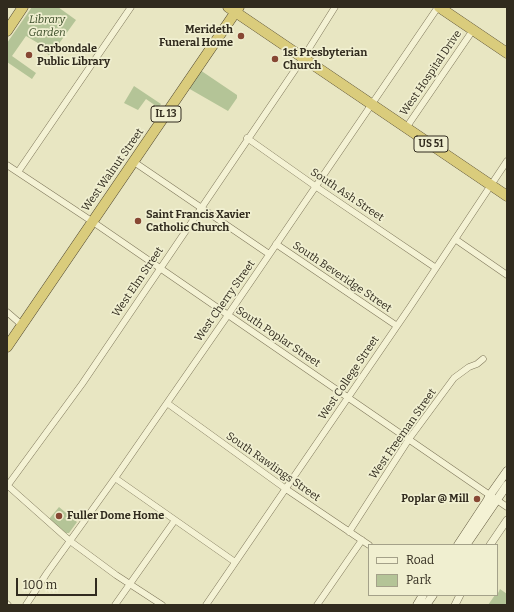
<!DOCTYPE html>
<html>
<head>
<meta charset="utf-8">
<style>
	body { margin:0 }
	#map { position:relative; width:514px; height:612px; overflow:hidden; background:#e8e6c2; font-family:Bitter,serif }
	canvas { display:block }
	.frame { position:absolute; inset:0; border:8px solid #312b1e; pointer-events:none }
	.legend { position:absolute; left:368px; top:544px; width:130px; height:52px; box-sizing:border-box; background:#f0efd0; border:1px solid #a4a189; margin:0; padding:5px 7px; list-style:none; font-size:12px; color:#312b1e }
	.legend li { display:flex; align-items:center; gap:8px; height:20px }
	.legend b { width:20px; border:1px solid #a4a189 }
	.scale { position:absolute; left:16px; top:578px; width:81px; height:18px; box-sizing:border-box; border:2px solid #312b1e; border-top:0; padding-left:5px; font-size:12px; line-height:14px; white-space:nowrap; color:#312b1e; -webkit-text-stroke:3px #f0efd0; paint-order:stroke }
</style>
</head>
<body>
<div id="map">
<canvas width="514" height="612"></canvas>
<div class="frame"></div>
<ul class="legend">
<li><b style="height:5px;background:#f4f2d4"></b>Road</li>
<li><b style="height:11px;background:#b4c497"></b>Park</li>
</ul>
<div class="scale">100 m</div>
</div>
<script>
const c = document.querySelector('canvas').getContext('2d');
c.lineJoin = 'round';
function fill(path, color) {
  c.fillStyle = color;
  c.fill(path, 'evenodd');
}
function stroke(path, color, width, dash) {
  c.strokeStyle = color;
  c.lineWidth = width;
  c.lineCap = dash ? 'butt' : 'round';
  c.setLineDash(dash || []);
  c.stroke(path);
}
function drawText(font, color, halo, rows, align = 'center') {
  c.font = font + ' Bitter,serif';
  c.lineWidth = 3.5;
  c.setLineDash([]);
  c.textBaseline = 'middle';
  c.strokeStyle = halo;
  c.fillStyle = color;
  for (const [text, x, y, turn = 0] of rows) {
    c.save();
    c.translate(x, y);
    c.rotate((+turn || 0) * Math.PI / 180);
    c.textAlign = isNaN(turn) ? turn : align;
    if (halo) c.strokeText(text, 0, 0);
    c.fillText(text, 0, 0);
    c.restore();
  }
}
fill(new Path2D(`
	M32,7H58L76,20L50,56L46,53L48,49L26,36L12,56L36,73L32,79L7,62V43Z
	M200,70L237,95V98L228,111L188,88Z
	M134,86L161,104L154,114L152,112L156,106L146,99L138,110L124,103Z
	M59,507L77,522L69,533H66L49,519ZM59,511L62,512L64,515L63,518L60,521L57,520L55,517L56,513Z
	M500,589L507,594V605H488L495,595H497Z`), '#b4c497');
const minor = new Path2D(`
	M406,128L473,30
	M247,138L315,186L436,268
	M134,162L269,254
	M7,165L93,222L507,507
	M18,172L131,7
	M455,239L507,275
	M276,244L397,326
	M7,312L22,325
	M167,403L286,489L369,545
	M115,478L235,562
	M7,485L70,541L116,575L162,605
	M8,485L82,384L303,58L335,7
	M349,532L409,439L454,378L469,367L477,364L483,359
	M7,604L8,605
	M26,605L47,573L115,478L228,315L438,7
	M115,605L175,520
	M206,605L410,307L507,161
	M317,605L362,540`);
const tertiary = new Path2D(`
	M490,545L507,520
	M455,605L460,595`);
const secondary = new Path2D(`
	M458,545L487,501L490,495L507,471
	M466,545L507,485
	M417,605L423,595
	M426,605L433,595`);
const trunk = new Path2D(`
	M228,7L507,196
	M439,7L507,53
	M7,31L23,7
	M7,347L239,7`);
stroke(minor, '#7f775b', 7);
stroke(tertiary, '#7f775b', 8);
stroke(secondary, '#61583e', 9);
stroke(trunk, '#4d442f', 11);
stroke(minor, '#f4f2d4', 6);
stroke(tertiary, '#f4f2d4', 7);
stroke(secondary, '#f4f2d4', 8);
stroke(trunk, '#dacc7c', 10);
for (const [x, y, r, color] of [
	[241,36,4,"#874733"],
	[29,55,4,"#874733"],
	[275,59,4,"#874733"],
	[138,221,4,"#874733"],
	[477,499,4,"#874733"],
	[59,516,4,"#874733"]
]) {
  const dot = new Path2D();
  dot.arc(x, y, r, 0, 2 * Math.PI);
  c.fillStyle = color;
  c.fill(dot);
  stroke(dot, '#f0efd0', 1.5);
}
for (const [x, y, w] of [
	[166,114,30],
	[431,144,34]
]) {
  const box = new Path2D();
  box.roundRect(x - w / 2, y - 8, w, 16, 3);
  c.fillStyle = '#f0efd0';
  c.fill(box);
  stroke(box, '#312b1e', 1);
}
drawText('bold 10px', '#312b1e', null, [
	["IL 13",166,114],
	["US 51",431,144]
]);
drawText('italic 11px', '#394b27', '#f0efd0', [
	["Library",47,20],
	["Garden",47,33]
]);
drawText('bold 11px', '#312b1e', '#f0efd0', [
	["Merideth",233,30,"right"],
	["Funeral Home",233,43,"right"],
	["Carbondale",37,49],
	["Public Library",37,62],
	["1st Presbyterian",283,53],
	["Church",283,66],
	["Saint Francis Xavier",146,215],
	["Catholic Church",146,228],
	["Poplar @ Mill",469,499,"right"],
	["Fuller Dome Home",67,516]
], 'left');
drawText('11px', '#312b1e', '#f0efd0', [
	["West Hospital Drive",431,73,-56],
	["West Walnut Street",113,170,-55],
	["South Ash Street",347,195,34],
	["South Beveridge Street",342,277,34],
	["West Elm Street",138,282,-56],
	["West Cherry Street",225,301,-55],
	["South Poplar Street",278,337,34],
	["West College Street",349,378,-56],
	["West Freeman Street",403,434,-55],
	["South Rawlings Street",273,467,35]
]);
</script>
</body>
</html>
